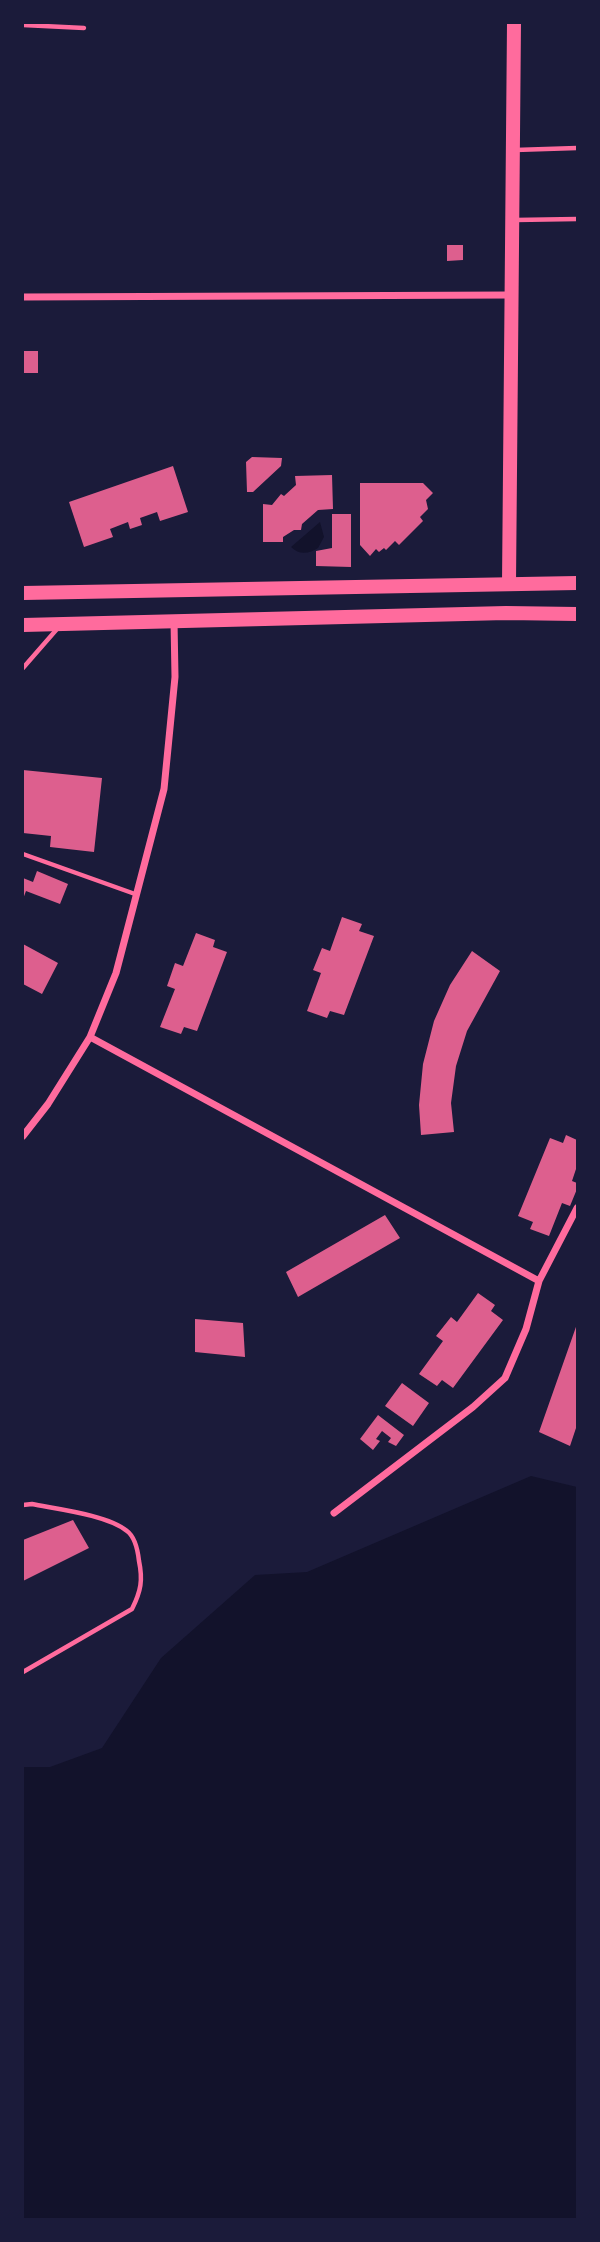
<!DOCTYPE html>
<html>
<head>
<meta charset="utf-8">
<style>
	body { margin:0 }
	#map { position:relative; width:600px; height:2242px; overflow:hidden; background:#1b1b3a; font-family:"Roboto Condensed",sans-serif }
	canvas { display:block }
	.frame { position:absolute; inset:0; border:24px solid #1b1b3a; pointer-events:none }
</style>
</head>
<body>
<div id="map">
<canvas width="600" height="2242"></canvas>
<div class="frame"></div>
</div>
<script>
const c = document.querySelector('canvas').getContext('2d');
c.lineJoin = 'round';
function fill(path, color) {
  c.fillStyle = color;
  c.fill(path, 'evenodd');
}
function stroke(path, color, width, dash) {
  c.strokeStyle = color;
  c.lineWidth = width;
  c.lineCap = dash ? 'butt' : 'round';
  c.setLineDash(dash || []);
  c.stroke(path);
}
fill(new Path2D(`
	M320,522L324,537L318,548C309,554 299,555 291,547Z
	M531,1476L577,1487V2219H23V1767H50L102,1748L161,1658L255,1575L307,1572Z`), '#12122b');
fill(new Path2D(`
	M447,245H463V260L447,261Z
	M23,351H38V373H23Z
	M252,457L282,458L281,466L253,492H247L246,462Z
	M173,466L188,512L160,521L157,512L140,518L142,525L130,529L128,522L110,529L113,537L84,547L69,502Z
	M332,475L333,509L318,510L302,524L301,530H294L283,537V542H263V504L272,505L281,494L284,496L296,485L295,476Z
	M360,483H423L433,493L426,500L428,509L420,517L423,521L399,545L395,541L386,550L384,548L379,552L376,549L370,556L360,545Z
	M332,514H351V567L316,566V551L332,548Z
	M23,770L102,778L94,852L50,847L51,836L23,833Z
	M37,871L68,884L60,904L26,891L23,899V878L33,882Z
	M342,917L362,924L359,931L374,936L344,1015L330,1011L327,1018L307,1011L321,973L313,970L322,948L330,951Z
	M196,933L215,940L213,947L227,952L197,1031L184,1027L181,1034L160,1027L175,989L167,986L175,963L183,966Z
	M23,944L58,963L42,994L23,984Z
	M472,951L500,971L467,1031L456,1066L451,1103L454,1132L421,1135L419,1105L423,1064L434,1021L450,985Z
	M566,1135L577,1140V1166L572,1181L577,1183V1189L570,1206L562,1203L549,1236L530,1229L533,1222L518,1216L550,1138L563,1143Z
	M385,1215L400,1238L298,1297L286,1272Z
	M478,1293L495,1305L491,1311L503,1320L453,1388L442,1380L437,1386L419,1374L443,1341L436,1336L451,1317L457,1322Z
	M195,1319L243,1323L245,1357L195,1352Z
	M577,1324V1425L570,1446L539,1432Z
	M402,1383L429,1403L413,1426L385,1406Z
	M378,1415L404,1435L396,1446L388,1442L391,1438L382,1431L376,1439L380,1441L373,1450L360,1439Z
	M73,1520L89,1548L23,1581V1540Z`), '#dd5f8e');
stroke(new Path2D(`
	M23,25L84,28
	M515,150L577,148
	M515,220L577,219
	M23,668L57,629
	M23,854L135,894
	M23,1505L32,1504C57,1509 108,1515 127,1531C135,1537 138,1552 139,1561C143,1580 141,1591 132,1609L23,1672`), '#ff6b9d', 4.5);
stroke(new Path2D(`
	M23,297L510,295
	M90,1037L539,1281L577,1208
	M23,1136L48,1104L90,1037L116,973L164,789L175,677L174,621
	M334,1513L473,1407L505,1378L526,1329L539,1281`), '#ff6b9d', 7);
stroke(new Path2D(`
	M509,583L514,23`), '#ff6b9d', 14);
stroke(new Path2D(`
	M23,593L577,583
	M23,625L506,613L577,614`), '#ff6b9d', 14);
</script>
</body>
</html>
